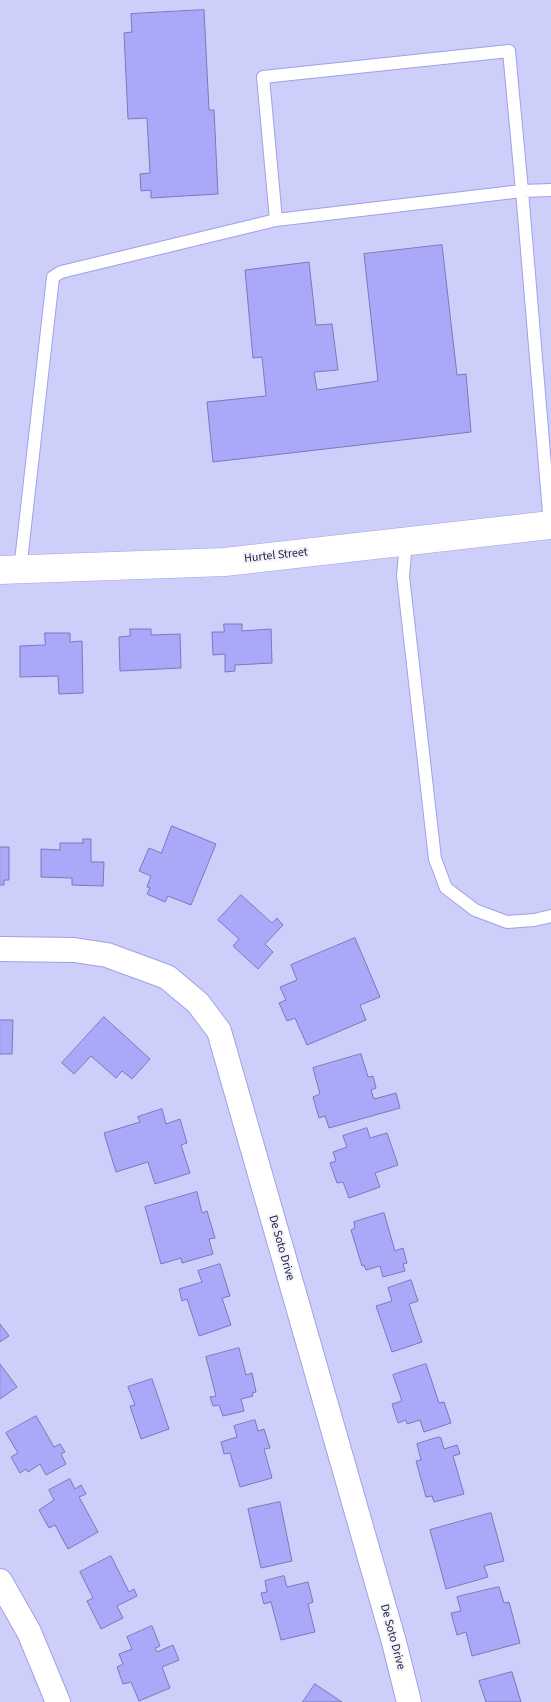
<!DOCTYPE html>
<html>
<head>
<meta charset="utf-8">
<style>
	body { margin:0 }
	canvas { display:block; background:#cdcefa }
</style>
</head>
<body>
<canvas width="551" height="1702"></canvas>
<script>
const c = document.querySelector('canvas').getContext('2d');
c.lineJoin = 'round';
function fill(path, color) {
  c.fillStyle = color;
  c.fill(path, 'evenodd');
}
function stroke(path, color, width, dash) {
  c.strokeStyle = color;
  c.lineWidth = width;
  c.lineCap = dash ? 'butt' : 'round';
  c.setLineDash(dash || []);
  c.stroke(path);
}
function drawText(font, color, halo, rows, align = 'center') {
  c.font = font + ' "Source Sans 3",sans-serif';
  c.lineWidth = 4;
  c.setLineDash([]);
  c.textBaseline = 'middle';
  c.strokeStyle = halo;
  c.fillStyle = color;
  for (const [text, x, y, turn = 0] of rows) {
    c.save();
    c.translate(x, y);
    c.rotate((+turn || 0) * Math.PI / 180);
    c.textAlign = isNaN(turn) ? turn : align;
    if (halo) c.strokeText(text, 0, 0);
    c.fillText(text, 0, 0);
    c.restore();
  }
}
const building = new Path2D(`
	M204,10L209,110H214L218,194L151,198V190L141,191L140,174L150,173L147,118L128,119L124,33L132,32L131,14Z
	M442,245L457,375L466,374L471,432L213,462L207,402L266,396L262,357L253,358L245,270L309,262L316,325L332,324L338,370L314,372L317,390L378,381L364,254Z
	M224,624H242V631L271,629L272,663L235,665V671L225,672V654L213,655L212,632H224Z
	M130,629H151V635L180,634L181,668L120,671L119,637L130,636Z
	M45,633H70V642L82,641L83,693L59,694L58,676L20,677V646L45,645Z
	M172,826L216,844L191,905L168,896L165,902L147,894L150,888L147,887L151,876L139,871L149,848L161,853Z
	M83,839H91V862H104L103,886L72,885V878L41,877V849L60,850V843H83Z
	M0,847H9V880H4V885H0Z
	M241,895L272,923L277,918L283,925L265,944L273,952L258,969L233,946L239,939L218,920Z
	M355,938L380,997L360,1005L366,1020L307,1045L295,1018L287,1021L279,1003L286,1000L280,987L297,980L291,965Z
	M104,1017L150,1059L132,1079L122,1071L116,1078L91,1056L74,1074L62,1063Z
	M0,1020H13L12,1054H0Z
	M361,1054L368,1077L373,1076L376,1088L371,1090L374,1099L396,1093L400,1108L329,1128L325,1116L319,1118L313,1097L320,1094L313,1068Z
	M162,1109L166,1124L180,1119L187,1143L181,1145L190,1173L155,1184L148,1162L116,1172L104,1133L140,1122L138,1117Z
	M367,1128L370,1138L387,1133L398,1165L375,1173L380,1187L349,1198L343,1182L337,1183L330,1163L336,1161L333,1152L347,1147L343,1136Z
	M197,1192L202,1213L207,1211L215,1238L209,1239L213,1254L182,1263L181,1258L161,1264L145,1207Z
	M384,1213L395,1251L403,1248L407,1263L403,1264L405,1271L383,1277L380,1266L366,1270L364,1265L362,1266L351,1230L355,1228L354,1222Z
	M220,1264L230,1296L222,1298L231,1325L199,1336L187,1299L182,1301L179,1289L202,1282L198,1271Z
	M411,1280L418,1301L409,1304L422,1342L392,1352L376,1306L392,1301L388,1288Z
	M0,1324L9,1336L0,1342Z
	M239,1348L246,1375L252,1373L256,1392L252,1393L253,1396L241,1399L244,1411L223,1416L219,1405L213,1406L210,1397L216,1396L206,1357Z
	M0,1364L17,1387L0,1399Z
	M426,1364L439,1403L444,1402L451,1423L424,1432L420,1420L407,1424L406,1420L398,1423L392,1404L402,1401L393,1375Z
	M152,1379L169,1429L141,1439L130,1406L135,1405L128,1387Z
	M36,1416L54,1447L60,1444L65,1452L61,1454L66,1464L46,1475L40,1464L28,1472L26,1469L20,1473L11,1457L18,1453L6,1433Z
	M255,1420L258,1431L264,1429L270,1448L264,1449L272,1478L240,1487L230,1453L224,1454L221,1442L237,1437L234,1426Z
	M439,1437L441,1438L444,1449L457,1445L460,1454L453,1456L464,1494L434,1502L432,1496L426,1497L416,1461L421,1460L417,1444Z
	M70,1479L75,1489L81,1485L86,1494L79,1497L98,1532L68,1549L55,1525L49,1528L39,1510L54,1500L49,1490Z
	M280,1502L292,1561L261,1568L248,1509Z
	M491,1513L504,1561L484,1566L488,1577L446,1589L430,1530Z
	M111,1556L129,1592L134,1589L137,1596L117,1606L123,1618L101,1629L87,1601L93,1598L80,1572Z
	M284,1576L287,1587L308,1582L313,1602L308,1604L315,1632L281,1640L271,1602L264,1604L261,1593L267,1592L265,1581Z
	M499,1587L504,1603L509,1602L520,1643L472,1656L466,1632L457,1635L451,1613L461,1611L457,1597Z
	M152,1626L160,1646L155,1648L157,1652L173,1645L179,1660L162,1667L170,1688L139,1701L131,1682L123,1684L117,1667L123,1664L119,1654L132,1649L127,1637Z
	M512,1672L521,1702H486L479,1681Z
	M315,1684L342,1702H303Z`);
fill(building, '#aaa9f9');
stroke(building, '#7a78bc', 1);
const lane = new Path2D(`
	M509,51L522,191L276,220L263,77Z
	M550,525L522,191L551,190
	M406,542L403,576L435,859L446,888L475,910L507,922L534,920L551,916
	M20,570L53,277L61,272L276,220`);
const street = new Path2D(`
	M0,949L74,950L107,955L167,977L198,1003L219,1031L394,1642L409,1702
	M0,1581L29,1632L58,1702`);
const secondary = new Path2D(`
	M0,570L225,562L551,525`);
stroke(lane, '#a1a0e7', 14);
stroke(street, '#a1a0e7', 26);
stroke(secondary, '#a1a0e7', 29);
stroke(lane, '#fff', 12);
stroke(street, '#fff', 24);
stroke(secondary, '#fff', 28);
drawText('12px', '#1e1d38', '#f2f2fa', [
	["Hurtel Street",276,556,-6],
	["De Soto Drive",281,1248,74],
	["De Soto Drive",392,1637,75]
]);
</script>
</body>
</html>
